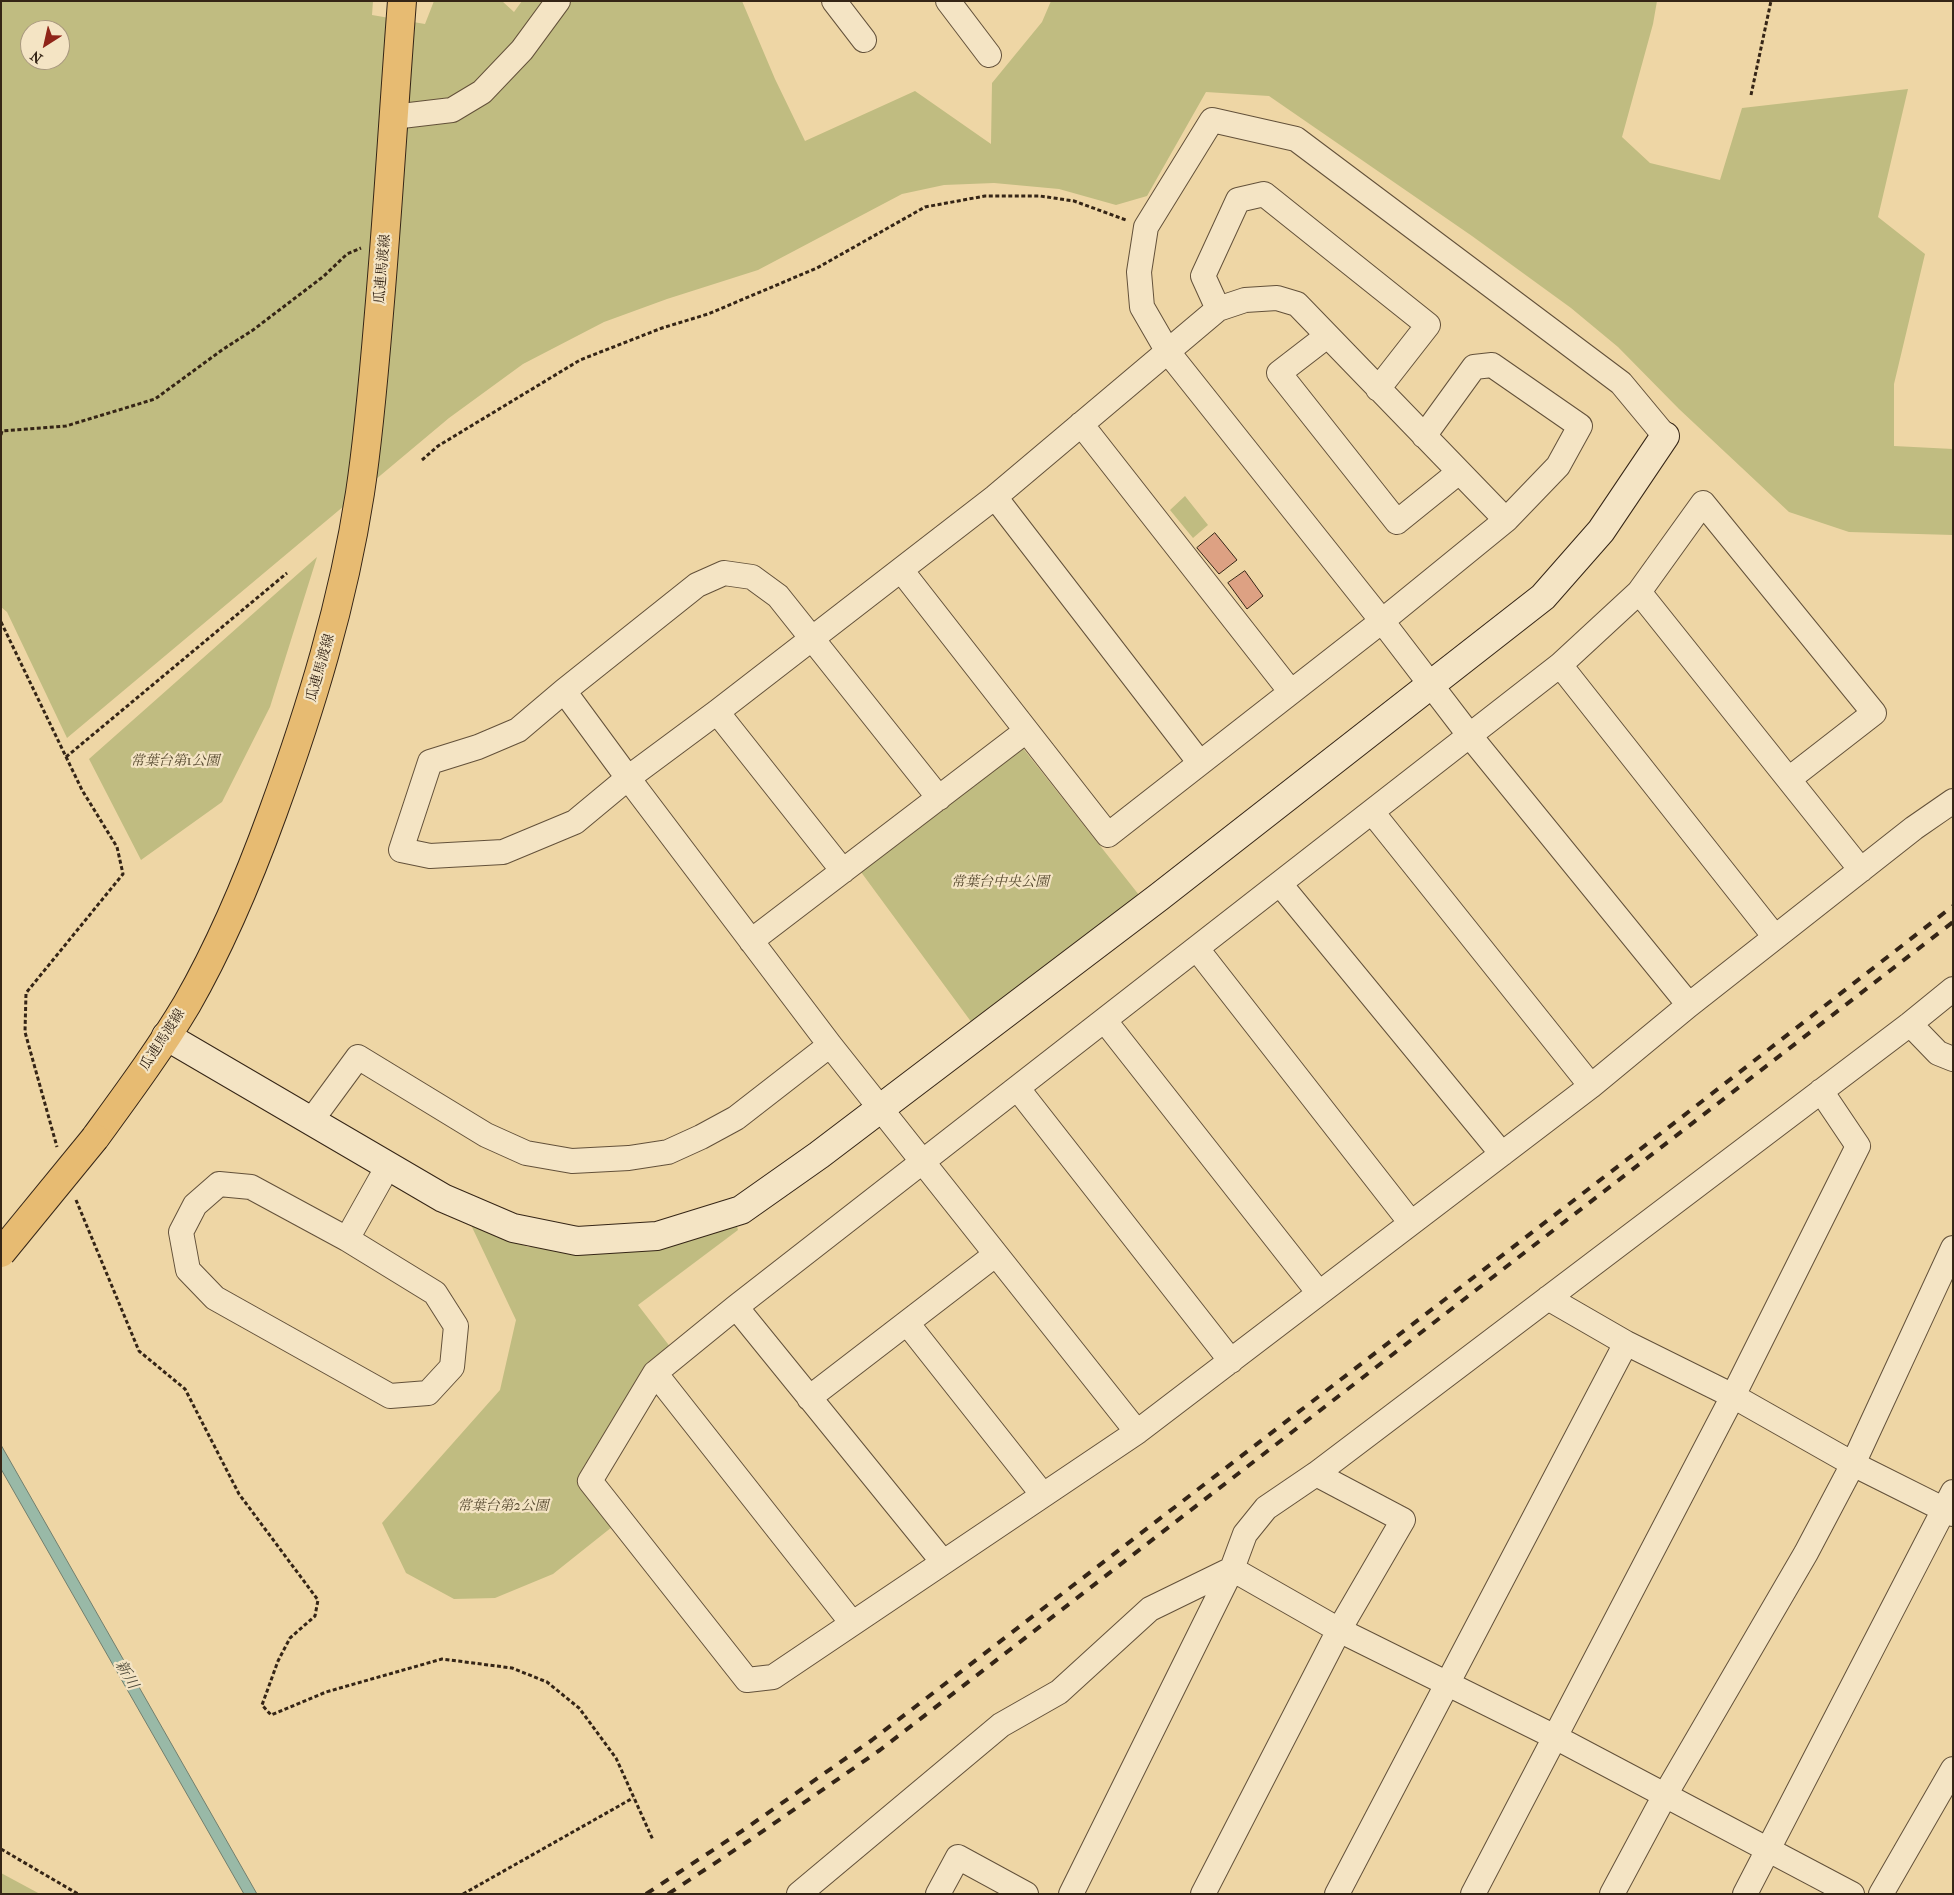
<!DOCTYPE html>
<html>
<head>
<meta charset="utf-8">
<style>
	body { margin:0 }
	#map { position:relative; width:1954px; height:1895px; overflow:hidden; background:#eed6a5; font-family:"IM FELL French Canon",serif }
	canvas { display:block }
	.frame { position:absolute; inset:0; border:2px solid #352516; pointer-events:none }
	.north { position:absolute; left:20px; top:20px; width:50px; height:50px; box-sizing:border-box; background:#f4e4c4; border:1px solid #a8987e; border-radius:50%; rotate:215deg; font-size:14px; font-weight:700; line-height:20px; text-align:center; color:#352516 }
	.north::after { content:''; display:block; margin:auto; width:18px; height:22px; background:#8f2418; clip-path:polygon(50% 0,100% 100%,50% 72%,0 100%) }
</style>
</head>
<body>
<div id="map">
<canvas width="1954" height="1895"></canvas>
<div class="frame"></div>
<div class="north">N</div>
</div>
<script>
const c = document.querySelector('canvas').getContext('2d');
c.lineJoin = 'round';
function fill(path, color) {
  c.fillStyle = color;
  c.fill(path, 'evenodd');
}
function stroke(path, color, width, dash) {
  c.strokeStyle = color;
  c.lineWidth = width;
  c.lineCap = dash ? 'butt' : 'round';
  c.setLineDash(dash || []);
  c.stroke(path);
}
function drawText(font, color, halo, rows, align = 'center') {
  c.font = font + ' "IM FELL French Canon","Noto Serif JP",serif';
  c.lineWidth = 4.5;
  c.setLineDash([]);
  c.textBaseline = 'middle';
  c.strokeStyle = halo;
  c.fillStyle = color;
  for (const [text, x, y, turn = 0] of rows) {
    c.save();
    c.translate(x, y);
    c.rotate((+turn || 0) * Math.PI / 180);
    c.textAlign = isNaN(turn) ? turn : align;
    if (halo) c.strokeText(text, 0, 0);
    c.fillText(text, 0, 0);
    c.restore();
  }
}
fill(new Path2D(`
	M1,1H373L372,15L425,24L434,1H502L514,12L522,1H742L775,79L805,141L915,91L991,144L992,83L1042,22L1051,1H1657L1653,24L1622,137L1650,163L1720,180L1742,108L1908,89L1878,217L1925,254L1894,384V446L1953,449V535L1849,532L1789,512L1679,409L1618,347L1571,308L1472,236L1269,96L1206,92L1147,196L1116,205L1059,189L994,183L944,185L902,194L758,270L667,299L604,322L523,364L449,418L67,738L7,612L1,607ZM30,30H60V60H30Z
	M1185,496L1208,525L1193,538L1170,510Z
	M317,557L270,707L222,802L141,860L89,759Z
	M1022,747L1139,895L972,1023L861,872Z
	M735,1219L738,1230L638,1305L671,1348L643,1369L579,1481L612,1527L553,1574L495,1598L454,1599L406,1573L382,1523L500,1390L516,1320L471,1225L528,1247L658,1246Z
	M1,1873L40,1894H1Z`), '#c0bc81');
const water = new Path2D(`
	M1,1445L9,1459L257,1894H244L1,1469Z`);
fill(water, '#99b9a7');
stroke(water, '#717e6d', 1);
const building = new Path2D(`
	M1215,533L1237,560L1219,574L1197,548Z
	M1245,571L1263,596L1247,609L1228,583Z`);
fill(building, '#dda183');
stroke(building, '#352516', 1);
const street = new Path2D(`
	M834,1L864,40
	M948,1L989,55
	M393,117L452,110L482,92L522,50L558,1
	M1218,309L1203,276L1238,200L1264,194L1428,325L1378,389
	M1327,336L1279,373L1397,522L1459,472
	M1081,424L1291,692
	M1424,436L1474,367L1492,365L1580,426L1558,466L1506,520
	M1665,436L1621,383L1296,139L1212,120L1146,227L1139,272L1142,307L1168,352L1382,621L1470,736L1689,1005
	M995,497L1200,763
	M901,570L1108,835L1382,621L1506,520L1297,304L1277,298L1245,300L1218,309L995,497L717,712L628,778L830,1045L1137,1432
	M1639,592L1861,870
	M1560,665L1775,937
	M564,691L518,730L478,747L430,762L401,850L430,856L503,852L575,822L628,778L564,691L697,585L724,573L752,577L778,596L939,798
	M717,712L843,871
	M1372,812L1591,1086
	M1280,884L1502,1154
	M751,941L1026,731
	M1197,949L1411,1223
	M1105,1021L1319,1293
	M1910,1024L1938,1053L1953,1059
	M1018,1089L1231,1361
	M311,1121L358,1057L486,1135L526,1153L572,1161L629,1158L668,1152L701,1137L736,1118L830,1045
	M347,1239L435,1293L456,1326L452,1367L428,1393L390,1396L215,1298L188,1270L181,1232L195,1205L219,1184L251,1187L347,1239L388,1166
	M1548,1298L1626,1343L1733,1396L1853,1464L1953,1514
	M736,1307L943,1562
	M907,1323L1043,1495
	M655,1373L590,1481L747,1680L773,1677L1137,1432L1591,1086L1689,1005L1914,828L1953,801
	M809,1398L995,1255
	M852,1623L655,1373L736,1307L1560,665L1639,592L1703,503L1874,713L1789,779
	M799,1894L1001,1725L1059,1692L1150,1609L1232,1569L1245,1534L1266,1508L1316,1474L1910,1024L1953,989
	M938,1894L958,1857L1026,1894
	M1071,1894L1232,1569L1339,1630L1555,1737L1852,1894
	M1203,1894L1339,1630L1403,1520L1316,1474
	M1337,1894L1626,1343
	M1473,1894L1733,1396L1858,1146L1821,1091
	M1612,1894L1665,1795L1806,1553L1853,1464L1953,1248
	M1745,1894L1953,1492
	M1881,1894L1953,1769`);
const secondary = new Path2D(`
	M166,1036L443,1198L513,1228L577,1241L657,1236L741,1210L819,1155L1159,897L1543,597L1601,531L1665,436`);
const primary = new Path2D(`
	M95,1138C127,1094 159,1051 187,1004C222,943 249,878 273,812C311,708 343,603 360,493C369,434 374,373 379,313C388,210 394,105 402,1`);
stroke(street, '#63513a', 26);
stroke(secondary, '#352516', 30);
stroke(primary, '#352516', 30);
stroke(new Path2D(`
	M1751,95L1771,1
	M1,435L2,431L66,426L155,399L222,350L253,330L324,276L347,254L361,248
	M422,460L438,446L580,360L662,328L708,314L817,268L925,207L985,196H1040L1074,201L1126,220
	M1,622L82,790L117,847L123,874L26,993L25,1032L57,1147
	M66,757L287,573
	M76,1200L139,1351L185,1389L239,1494L318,1600L315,1616L290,1638L278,1661L262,1705L271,1715L326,1692L442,1659L512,1668L547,1682L579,1708L616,1758L653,1840
	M1,1849L78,1894
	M463,1894L633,1798`), '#352516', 3, [4, 2.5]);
stroke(street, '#f4e4c4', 24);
stroke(secondary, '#f4e4c4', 28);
stroke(primary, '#e7bb72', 28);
stroke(new Path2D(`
	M646,1894L742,1831L872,1740L1660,1134L1953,906
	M668,1894L750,1840L880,1750L1953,922`), '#352516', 4, [9, 9]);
const primaryBridge = new Path2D(`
	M1,1253L95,1138`);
stroke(primaryBridge, '#352516', 30, []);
stroke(primaryBridge, '#e7bb72', 28);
drawText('14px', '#352516', '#f4e4c4', [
	["瓜連馬渡線",383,269,-85],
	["瓜連馬渡線",321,668,-74],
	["瓜連馬渡線",163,1040,-57]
]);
drawText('italic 14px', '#584b31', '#f4e4c4', [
	["常葉台第1公園",175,762],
	["常葉台中央公園",1000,883],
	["常葉台第2公園",503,1507]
]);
drawText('italic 15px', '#4e4a3a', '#f4e4c4', [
	["新川",126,1675,60]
]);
</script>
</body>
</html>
